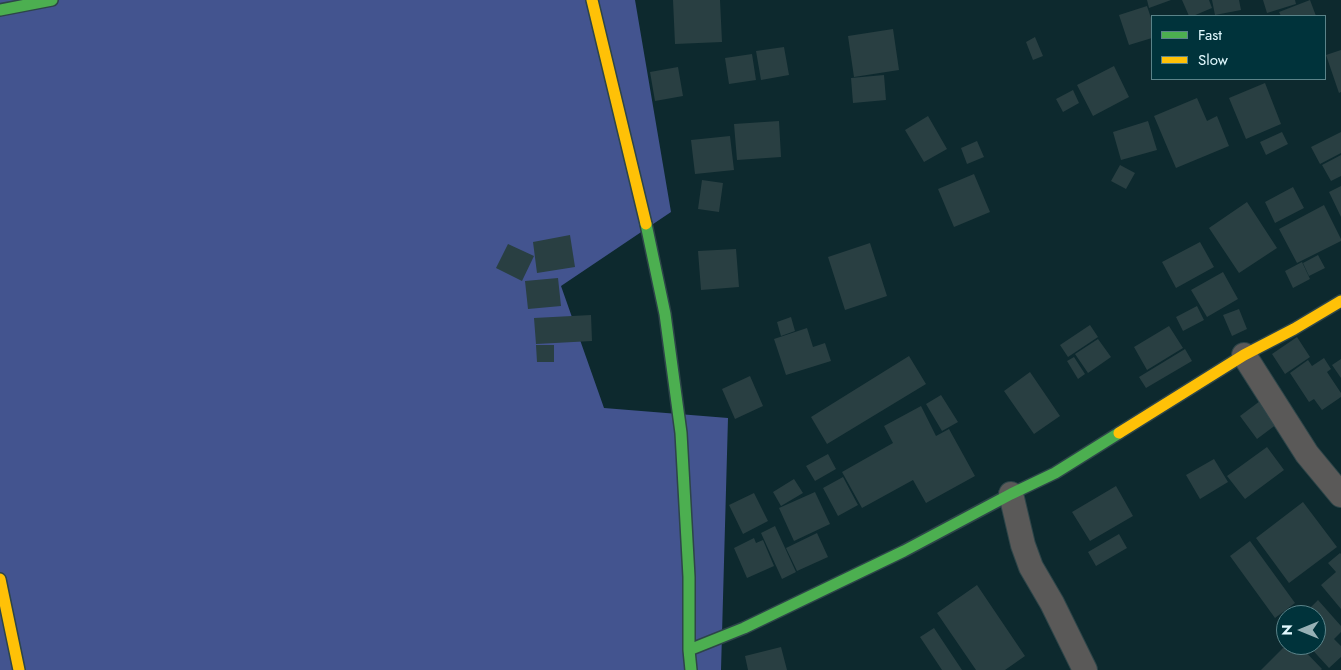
<!DOCTYPE html>
<html>
<head>
<meta charset="utf-8">
<style>
	body { margin:0 }
	#map { position:relative; width:1341px; height:670px; overflow:hidden; background:#0d292e; font-family:Jost,sans-serif }
	canvas { display:block }
	.legend { position:absolute; left:1151px; top:15px; width:175px; height:65px; box-sizing:border-box; background:#00333b; border:1px solid #5a8389; margin:0; padding:6px 9px; list-style:none; font-size:15px; color:#e2faff }
	.legend li { display:flex; align-items:center; gap:10px; height:25px }
	.legend b { width:25px; border:1px solid #5a8389 }
	.north { position:absolute; left:1276px; top:605px; width:50px; height:50px; box-sizing:border-box; background:#00333b; border:1px solid #5a8389; border-radius:50%; rotate:270deg; font-size:14px; font-weight:700; line-height:20px; text-align:center; color:#e2faff }
	.north::after { content:''; display:block; margin:auto; width:18px; height:22px; background:#97b1b6; clip-path:polygon(50% 0,100% 100%,50% 72%,0 100%) }
</style>
</head>
<body>
<div id="map">
<canvas width="1341" height="670"></canvas>
<ul class="legend">
<li><b style="height:6px;background:#4caf50"></b>Fast</li>
<li><b style="height:6px;background:#ffc107"></b>Slow</li>
</ul>
<div class="north">N</div>
</div>
<script>
const c = document.querySelector('canvas').getContext('2d');
c.lineJoin = 'round';
function fill(path, color) {
  c.fillStyle = color;
  c.fill(path, 'evenodd');
}
function stroke(path, color, width, dash) {
  c.strokeStyle = color;
  c.lineWidth = width;
  c.lineCap = dash ? 'butt' : 'round';
  c.setLineDash(dash || []);
  c.stroke(path);
}
fill(new Path2D(`
	M0,0H635L671,212L561,286L604,408L728,418L721,670H0Z`), '#43548f');
fill(new Path2D(`
	M673,0H720L722,42L675,44Z
	M1147,0H1171L1149,8Z
	M1182,0H1209L1212,8L1193,16H1189Z
	M1212,0H1239L1241,10L1215,15Z
	M1263,0H1295L1296,4L1267,13Z
	M1310,0L1316,16H1281L1279,12Z
	M1147,6L1152,21V38L1129,45L1119,15Z
	M893,29L899,70L854,77L848,36Z
	M1035,37L1043,56L1033,60L1026,42Z
	M784,47L789,75L761,80L756,51Z
	M1341,50V92L1339,93L1326,55Z
	M752,54L756,80L729,84L725,58Z
	M1114,66L1129,97L1093,116L1077,85Z
	M678,67L683,96L655,101L650,72Z
	M884,75L886,100L853,103L851,78Z
	M1265,83L1281,124L1246,139L1229,98Z
	M1073,90L1079,103L1063,112L1056,99Z
	M1197,98L1207,121L1217,116L1229,146L1176,168L1154,116Z
	M928,116L947,149L924,162L905,130Z
	M779,121L781,157L737,160L734,124Z
	M1148,121L1157,150L1121,160L1113,132Z
	M1282,132L1288,144L1266,155L1260,142Z
	M1341,132V153L1320,164L1311,147Z
	M730,136L734,170L695,174L691,140Z
	M977,141L984,157L967,164L961,148Z
	M1341,155V176L1331,181L1322,165Z
	M1120,165L1135,173L1126,189L1111,181Z
	M974,174L990,212L954,227L938,189Z
	M702,180L723,183L719,212L698,209Z
	M1341,186V217L1329,192Z
	M1293,187L1304,208L1275,223L1265,202Z
	M1247,202L1277,248L1239,273L1209,228Z
	M1324,205L1341,239V241L1297,263L1279,229Z
	M570,235L575,267L537,273L533,242Z
	M1200,242L1214,267L1176,288L1162,262Z
	M870,243L887,296L845,310L828,257Z
	M508,244L534,256L522,281L496,268Z
	M736,249L739,287L701,290L698,251Z
	M1318,255L1325,268L1309,276L1303,263Z
	M1302,262L1310,279L1293,288L1285,271Z
	M1223,272L1238,299L1207,317L1191,290Z
	M558,278L561,306L528,309L525,281Z
	M1197,306L1204,320L1183,331L1176,317Z
	M1239,309L1247,329L1232,336L1223,315Z
	M591,315L592,341L536,344L534,318Z
	M791,317L795,331L781,336L777,322Z
	M1090,325L1098,337L1068,357L1060,345Z
	M1169,326L1183,348L1147,370L1134,347Z
	M807,328L813,347L825,343L831,361L786,375L774,339Z
	M1297,337L1310,357L1285,374L1272,354Z
	M1098,339L1111,357L1088,373L1075,354Z
	M536,345H554V362H537Z
	M1185,349L1192,361L1146,388L1139,377Z
	M909,356L926,384L827,444L811,417Z
	M1074,357L1085,374L1078,379L1067,361Z
	M1324,358L1331,369L1327,372L1341,393V397L1322,410L1314,399L1309,402L1290,373L1308,360L1312,366Z
	M1341,359V378L1332,365Z
	M1030,372L1060,416L1034,434L1004,391Z
	M750,376L763,406L735,419L722,389Z
	M941,395L958,422L942,431L926,404Z
	M1260,401L1277,424L1257,439L1240,416Z
	M921,406L936,436L949,429L975,476L926,503L913,480L862,508L842,472L893,443L884,426Z
	M1267,447L1284,470L1245,499L1227,476Z
	M828,454L836,469L815,481L806,466Z
	M1214,459L1228,482L1200,499L1186,475Z
	M843,477L858,505L838,516L823,488Z
	M794,479L803,493L781,506L773,492Z
	M1116,486L1133,516L1090,541L1072,512Z
	M815,492L830,524L794,541L779,508Z
	M754,493L768,521L743,534L729,505Z
	M1303,502L1337,547L1289,583L1256,538Z
	M775,526L796,572L782,579L761,533Z
	M817,533L828,557L797,571L786,548Z
	M1119,534L1127,548L1096,566L1088,552Z
	M754,538L756,543L763,540L774,566L747,578L734,548Z
	M1250,541L1295,603L1275,618L1230,556Z
	M1340,553L1341,554V609L1321,585L1336,572L1328,563Z
	M977,585L1025,656L1005,670H976L937,613Z
	M1318,600L1341,626V632L1334,639L1341,646V657L1329,668L1308,645H1316V615H1303Z
	M934,628L962,670H942L920,637Z
	M1286,645H1299L1322,669L1321,670H1261Z
	M781,647L787,670H748L745,656Z`), '#293f42');
const street = new Path2D(`
	M1244,355L1307,454L1341,495
	M1011,494L1023,545L1031,567L1052,603L1085,670`);
const fast = new Path2D(`
	M0,10L52,0
	M646,224L665,314L681,433L689,577V650L691,670
	M689,650L744,628L904,551L1011,494L1055,473L1119,433`);
const slow = new Path2D(`
	M592,0L646,224
	M1119,433L1244,355L1294,329L1341,301
	M0,579L19,670`);
stroke(street, '#2d4549', 26);
stroke(fast, '#2d4549', 14);
stroke(slow, '#2d4549', 14);
stroke(street, '#5a5958', 24);
stroke(fast, '#4caf50', 11);
stroke(slow, '#ffc107', 11);
</script>
</body>
</html>
